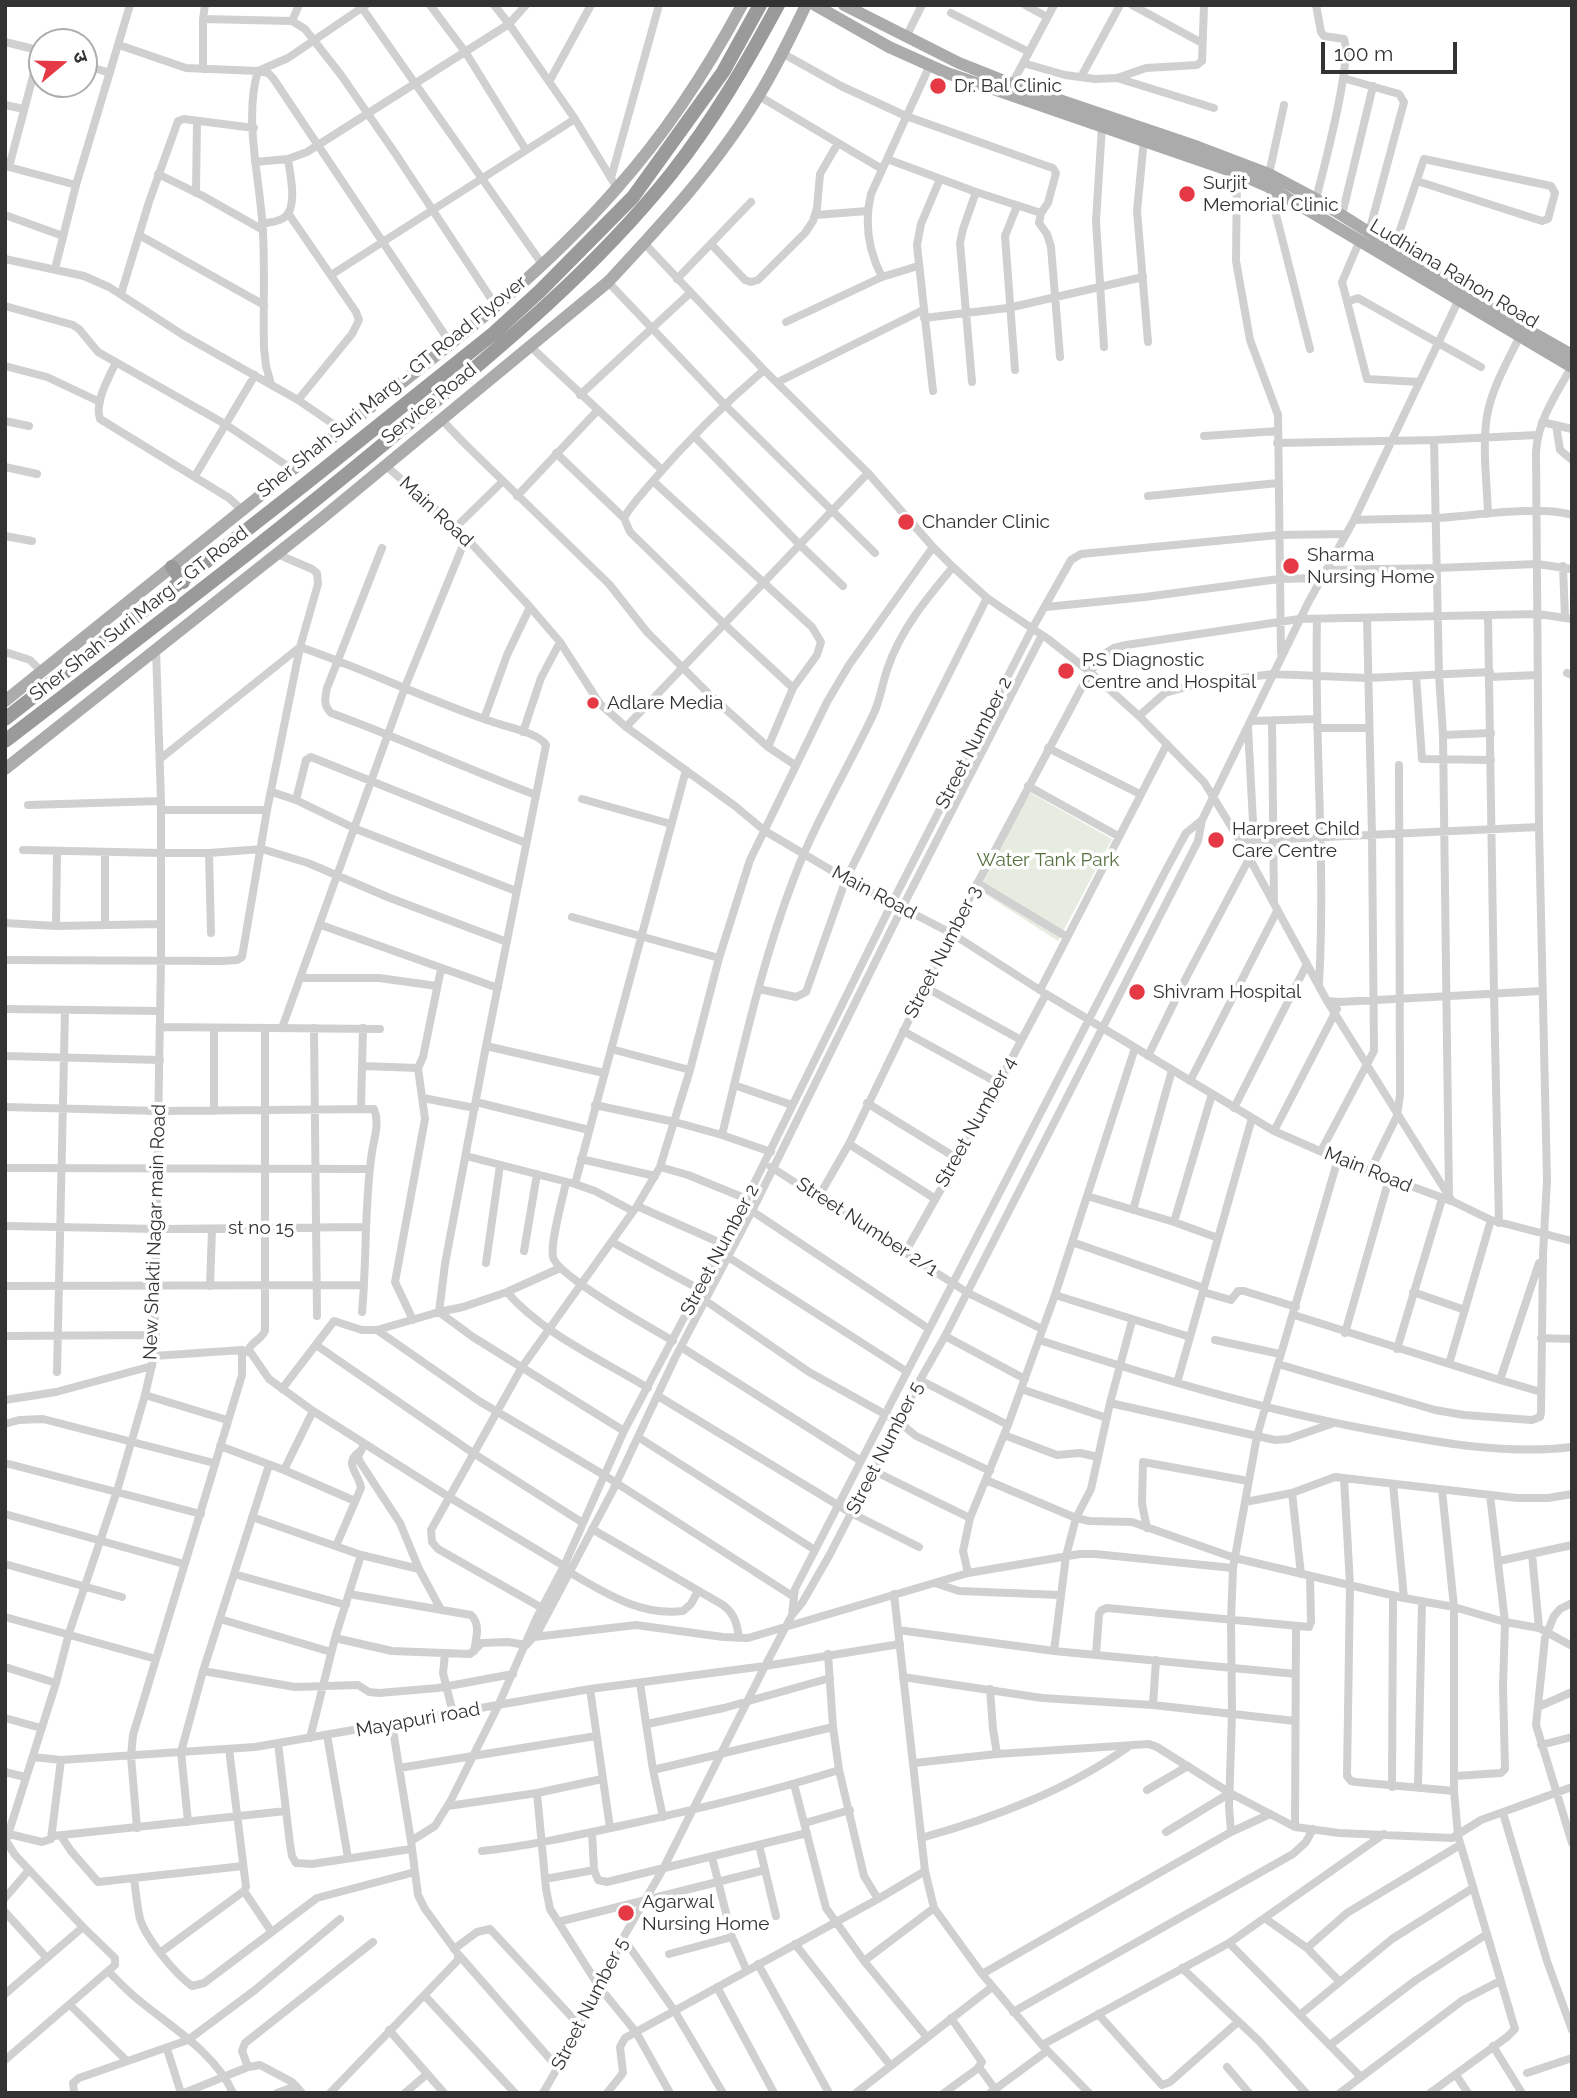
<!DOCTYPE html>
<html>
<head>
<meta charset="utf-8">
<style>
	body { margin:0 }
	#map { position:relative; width:1577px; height:2098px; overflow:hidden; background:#fff; font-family:Raleway,"Noto Sans Devanagari",sans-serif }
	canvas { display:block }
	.frame { position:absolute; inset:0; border:7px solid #333; pointer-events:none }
	.north { position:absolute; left:28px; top:28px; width:70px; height:70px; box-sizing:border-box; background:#fff; border:2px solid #adadad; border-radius:50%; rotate:71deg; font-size:19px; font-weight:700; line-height:28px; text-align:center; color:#333 }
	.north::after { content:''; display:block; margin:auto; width:24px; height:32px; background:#e63946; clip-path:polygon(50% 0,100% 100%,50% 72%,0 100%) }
	.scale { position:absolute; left:1321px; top:42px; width:136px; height:32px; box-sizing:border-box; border:4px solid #333; border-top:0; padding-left:9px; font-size:21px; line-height:24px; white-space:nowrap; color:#333; -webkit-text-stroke:5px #fff; paint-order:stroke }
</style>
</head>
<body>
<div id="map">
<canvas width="1577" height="2098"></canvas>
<div class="frame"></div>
<div class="north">उ</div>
<div class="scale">100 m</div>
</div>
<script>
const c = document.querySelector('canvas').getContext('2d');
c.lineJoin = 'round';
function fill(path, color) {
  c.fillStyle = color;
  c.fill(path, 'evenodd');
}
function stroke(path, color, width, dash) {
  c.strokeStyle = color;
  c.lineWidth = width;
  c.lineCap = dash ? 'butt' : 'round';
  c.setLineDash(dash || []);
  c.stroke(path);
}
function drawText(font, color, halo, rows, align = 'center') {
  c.font = font + ' Raleway,sans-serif';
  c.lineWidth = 7;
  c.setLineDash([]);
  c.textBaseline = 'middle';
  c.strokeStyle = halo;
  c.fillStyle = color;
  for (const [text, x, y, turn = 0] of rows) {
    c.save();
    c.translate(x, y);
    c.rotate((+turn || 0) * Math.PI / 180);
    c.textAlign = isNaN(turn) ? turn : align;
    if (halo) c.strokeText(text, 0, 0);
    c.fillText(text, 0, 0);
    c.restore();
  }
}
fill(new Path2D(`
	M1031,793L1112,839L1058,941L979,890L1017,815Z`), '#e6ecdf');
stroke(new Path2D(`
	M205,5L203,19L292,21L305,29L341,75L395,153L496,306
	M360,5L542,264
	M430,5L466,53L526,150
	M494,5L509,24L526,5
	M1025,5L1047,17
	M1132,5L1202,43
	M951,13L1029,52
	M292,21L299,5
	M906,37L922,5
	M5,42L42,51
	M119,45L186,68L258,71L288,58L366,5
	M40,50L9,167L76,185
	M782,53L841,86L906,116L1044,165L1053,168L1056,173L1048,203L1041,213L976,192L887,159
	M1023,63L1065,75L1095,79L1117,78L1146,68L1197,65L1202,61L1204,5
	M84,65L110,73
	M203,69V19
	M1081,77L1120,5
	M1117,78L1214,108
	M1343,78L1399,94L1404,102L1369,232
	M549,82L591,5
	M1012,84L1054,5
	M759,96L882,169
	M5,105L24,109
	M1102,126L1096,221L1104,347
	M1144,139L1137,211L1148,342
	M255,162L288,159L307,152L509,24L575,119L617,188
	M1237,172L1236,261L1250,340L1278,415L1281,653
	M158,174L203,196L263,230
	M1269,174L1284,105
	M611,178L659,5
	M1269,187L1310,349
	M196,193L197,121
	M1316,199C1323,171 1353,60 1344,39L1324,36L1321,32L1316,5
	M288,213L356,312L359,320L352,334L298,400
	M1041,213L1039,223L1047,234L1051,247L1060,357
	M5,215L63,236
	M816,215L867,211
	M1342,215L1373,86
	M262,224C269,222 279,222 285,217C298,206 290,174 288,159
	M139,235L264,305
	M1360,240L1342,282L1367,379L1419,382
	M645,244L764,370L868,473L933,547L953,567L987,598L1048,639L1090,672L1139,716L1204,782L1240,841L1327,1001L1452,1201L1491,1220L1572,1241
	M711,244L745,280L751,282L758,280L805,233L813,221L817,208L820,174L838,143
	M1394,248L1424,159L1551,186L1555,193L1548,219L1542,221L1417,181
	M5,259L84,276L109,287L183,335L298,400L342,430
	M55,269L76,185L130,5
	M331,275L575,119
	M882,277C868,250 864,223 871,194L930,65
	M677,279L751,202
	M608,282L724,404L875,553
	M121,294L149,202L178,121L184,119L254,128
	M1347,302L1358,298L1481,367
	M5,306L73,325L79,329L98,352L225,424L286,465L292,472
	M924,318L1008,308L1143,277
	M786,322L882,277L918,266
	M531,347L662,470
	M116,362C109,378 94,402 100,419L229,498L243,511
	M5,366L47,377L100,402
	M764,370C723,405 686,442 651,483C642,494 631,505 624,518L630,532L724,624L793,688
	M1015,370L1005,236L1017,206
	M778,382L923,310
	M972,382L960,243L963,229L976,192
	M271,384L266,366L264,348C263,309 265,271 263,233C261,183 243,119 258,71L268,73L273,78L451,344
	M933,391L917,245L921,224L940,179
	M580,395L690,293
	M441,419L464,443L609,584L647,632L712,697L768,747L795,765
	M5,421L29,426
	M1542,422L1572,429
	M1556,425L1560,450L1572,460
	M694,436L800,545L843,586
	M1204,436L1278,431
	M1434,440L1439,675L1443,735L1491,733
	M1277,443L1434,440L1537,435
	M556,453L624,518
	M385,465L456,527L530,607L560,642L600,704L626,727L735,806L765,831L846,879L951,933L1046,994L1274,1131L1338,1159L1451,1201
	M5,467L37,474
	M195,476L255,375
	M653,481L812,627L821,642L817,655L793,688L768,747
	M517,496L597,411
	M1148,496L1278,483
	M1488,514C1487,482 1482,448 1487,416C1492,388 1507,362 1520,336
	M1354,520C1381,519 1408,519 1436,518C1473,516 1538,505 1572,515
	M456,527L503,481
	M5,536L32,541
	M382,548L327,688C325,698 323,705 331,713C400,738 467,769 536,795
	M1563,566L1565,617
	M1326,570L1437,568L1537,564L1572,569
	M1046,607L1145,597L1279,579L1321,578
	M1488,616L1494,994L1499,1223
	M1317,619C1314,741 1326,862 1319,983
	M5,652L30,660L42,672
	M1567,673L1572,675
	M1416,676L1422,759L1491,760
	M1490,677L1538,675
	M1139,716L1165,693L1201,683L1273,674L1367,678L1490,672
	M484,719L507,655L530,607
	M1251,721L1317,719
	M1272,721L1274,903
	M626,727L868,473
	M1248,728L1254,841
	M1317,728H1368
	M523,732L541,678L560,642
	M1443,735L1449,1198
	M1048,748L1140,794
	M160,759L300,647C365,669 427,700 493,722C507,727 539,733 546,745L486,1046L445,1264L439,1312
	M1028,786L1118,836
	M272,792L296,800L356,829L516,891
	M582,799L671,824
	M296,800L306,760L311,757L526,843
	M28,805L161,801
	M161,810H267
	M1240,841L1539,827
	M23,850L161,853H209L262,849L308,863L390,898L507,942
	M105,853V925
	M209,853L211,933
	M977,883L1067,937
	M572,917L719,958
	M5,923L56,926L160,924
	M321,925L498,988
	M56,926L57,851
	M5,960L223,961L237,960L242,957L267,810L300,647L318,584L317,573L312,569L277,554
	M301,978H379L437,986
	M925,987L1021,1040
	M759,989L796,997L806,992L846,879L987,598
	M1040,990L1167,744
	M1327,1001L1340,1002L1542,991
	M5,1009L160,1011
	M160,1027L380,1029
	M214,1028V1111
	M282,1028L405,687L466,538
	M314,1028L317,1316
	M903,1031L998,1083
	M486,1046L604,1073
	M1135,1048L1055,1295L1190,1337
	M611,1049L690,1070
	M5,1056L160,1060
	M1148,1056L1188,974L1249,859
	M362,1066L418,1068
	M1190,1081L1277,911
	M734,1085L792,1105
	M423,1098L475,1108
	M476,1102L589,1130
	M867,1103L958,1159
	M595,1105L675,1122L722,1135
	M5,1107L159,1111L374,1109C380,1123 374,1138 372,1152C364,1205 367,1259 362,1312
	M361,1108L363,1028
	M1234,1108L1307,964
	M1274,1131L1337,1009
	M849,1144L934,1198
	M1321,1151L1374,1051L1372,835L1367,619
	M771,1152L722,1135C743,1049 762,961 794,878C815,822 847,770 873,715C880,701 882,685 887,670C900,630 927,598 953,567
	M466,1156L575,1184L595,1191L633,1211
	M581,1159L655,1176
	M660,1167L688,1175L747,1199
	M771,1167L968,1293L1042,1329
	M5,1168L370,1169
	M1370,1171L1397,1116L1400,1095L1399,765
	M566,1182C563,1198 550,1242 553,1257C557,1276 653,1329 673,1341
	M575,1184L686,770
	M819,1196L849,1144L951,933L1090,672L1106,653L1114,648L1126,645L1299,619L1538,614L1572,619
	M1087,1196L1174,1222L1212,1094
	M637,1206L723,1244
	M1133,1210L1172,1070
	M752,1211L929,1329
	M1174,1222L1218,1238
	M5,1226L158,1229L365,1227
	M612,1242L699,1289
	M1072,1242L1204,1288
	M524,1251L537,1174
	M906,1251L958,1159L1046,994
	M728,1257L906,1371
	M486,1263L500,1165
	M5,1286L364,1285
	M210,1286L212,1229
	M507,1292C540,1332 604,1361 648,1388
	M1203,1292L1231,1300L1238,1291H1244L1296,1307
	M1413,1292L1465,1310
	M706,1301L809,1372L899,1422L916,1436L990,1471
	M439,1312L473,1337L624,1431
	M1294,1315L1500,1380L1539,1263
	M413,1320L395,1282L425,1119L418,1068L423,1057L441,969
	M377,1330L479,1401L604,1475L794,1597
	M1345,1333L1389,1179
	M5,1336L156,1335
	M945,1336L1025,1379
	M1541,1338L1572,1339
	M1039,1340C1150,1376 1262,1410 1377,1431C1441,1443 1507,1455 1572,1447
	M1215,1340L1280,1354
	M316,1345L473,1453L583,1523
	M681,1347L861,1461
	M1397,1349L1442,1199
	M242,1350L251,1353L269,1379L313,1411L449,1497L564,1566
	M248,1351C251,1342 261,1340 265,1331V1028
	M1278,1364L1435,1410L1464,1415L1532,1420L1540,1417L1541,1413L1543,1254L1547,1180L1539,827L1536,452C1538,420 1556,394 1572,366
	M1449,1364L1491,1220
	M57,1372L65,1011
	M920,1380L1008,1425
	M1500,1380L1541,1392
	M1177,1383L1252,1118
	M282,1389L334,1321L362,1330H377L439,1312L463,1307L507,1292L560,1268
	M1021,1389L1107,1418
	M145,1395L227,1420
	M658,1396L851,1513L919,1547
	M5,1400L56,1392L152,1366
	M1110,1403L1275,1440L1288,1439L1331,1424
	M5,1424L19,1420L43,1419L214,1463
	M1004,1435L1057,1455L1080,1453L1098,1457
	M638,1437L815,1550
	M364,1445L358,1456L360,1462L400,1523L419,1569L440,1608
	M220,1446L284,1470L355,1501
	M5,1463L201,1514
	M284,1470L313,1411
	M874,1471L970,1518
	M1344,1478L1350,1585L1347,1776L1351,1781L1356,1782L1454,1791
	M986,1480L1076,1518L1089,1521L1132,1522L1235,1558L1404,1598L1454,1607L1505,1622L1539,1628L1572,1646
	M1393,1484L1404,1598
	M1292,1493L1301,1574
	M1245,1502L1292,1493L1335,1477L1517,1498H1548L1572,1494
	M5,1514L184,1564
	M252,1517L361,1555L419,1569
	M1147,1528L1142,1504L1143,1462L1248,1481
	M592,1529L723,1605C735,1614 737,1624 739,1638
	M336,1546L361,1488C359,1473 343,1464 359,1452
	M1532,1554L1539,1628
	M1499,1561L1572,1545
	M5,1564L122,1597
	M569,1572C605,1593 640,1616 683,1611L691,1604L698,1591
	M968,1573L963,1551L970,1518L1008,1425L1055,1295
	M234,1574L346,1605
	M935,1583L959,1591L1060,1595
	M349,1594L471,1615C481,1624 476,1639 474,1651
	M894,1594L925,1871L934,1908L982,1974L1042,2045L1089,2093
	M1572,1603L1560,1609L1554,1616L1545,1638L1536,1725L1572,1843
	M542,1608L438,1549L432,1542L431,1530L522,1367L637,1206L660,1167L690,1070L719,958L750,860L827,702L849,665L933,547
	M792,1615L795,1589L1166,870L1186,833L1202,820
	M5,1617L156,1659
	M220,1619L331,1652
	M898,1630L1054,1651L1296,1674
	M534,1637L636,1625L723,1637L748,1638L968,1573L1080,1554H1095L1233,1568
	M335,1638L392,1651L470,1654L482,1643L508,1642L526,1645
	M528,1643L538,1632L613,1490L675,1358L754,1207L902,908L1042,635
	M1054,1651L1066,1556L1076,1518L1091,1489L1110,1403L1132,1321
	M445,1654L443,1673L453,1713
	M828,1654L833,1727L839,1770L864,1876L878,1899
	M1096,1655L1099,1614L1102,1610L1107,1608L1309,1627L1311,1622L1310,1576
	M5,1667L56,1683
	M203,1671L295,1687L358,1685L369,1692L379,1693L438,1688L513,1674
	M903,1677L1042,1698L1153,1705L1295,1721
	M640,1683L653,1770L663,1817
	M590,1689L610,1828
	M990,1689L993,1729L997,1754
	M1153,1705L1156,1660
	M1538,1707L1572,1692
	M5,1718L41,1728
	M392,1724L411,1841
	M647,1724L724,1708L830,1678
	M327,1735L348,1858
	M310,1738L335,1638L361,1555
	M278,1743L290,1844L292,1856L296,1863L312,1864L411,1849
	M1541,1745L1572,1737
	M33,1757L61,1760
	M914,1763L997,1754L1149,1744L1157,1747L1230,1793L1295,1827L1339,1833L1452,1838L1481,1820L1572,1787
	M399,1768L596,1736
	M653,1770L833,1727
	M5,1772L25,1777
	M1455,1776L1501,1773L1505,1769L1503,1687L1505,1622L1490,1495
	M794,1784L826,1908L864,1961L926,2036
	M1392,1787L1393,1595
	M1418,1787L1422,1602
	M1147,1790L1188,1766
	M537,1793L546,1889L550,1909L600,1988L636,2032L670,2093
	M448,1806L537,1793L602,1779
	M1503,1813L1547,1961L1572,2030
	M188,1822L181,1752L203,1671L269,1465
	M805,1823L850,1810
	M1295,1827L1296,1627
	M137,1828L131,1756L133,1735L242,1375V1350L154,1356
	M592,1832L594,1870L598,1880L607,1882L807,1833
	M1166,1832L1230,1793
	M1231,1832L1229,1806L1232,1714L1231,1619L1233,1568L1257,1436L1338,1159
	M5,1833L42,1842L51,1839L61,1760L255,1747L590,1689L765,1666L900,1644
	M53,1836L286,1811
	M61,1836L71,1851L98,1882L243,1866
	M921,1838C993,1818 1066,1791 1128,1747
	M759,1845L776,1916
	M482,1851C528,1846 574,1836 620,1826C694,1810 767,1793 839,1770
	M712,1857L732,1937L747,1971
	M134,1879C136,1892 137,1906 140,1919C146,1938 175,1974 192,1986L204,1983L317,1898L415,1872
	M545,1879L594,1870
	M244,1891L271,1931
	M5,1898L29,1870
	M5,1912L46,1957
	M1266,1919L1307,1948L1339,1981
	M558,1922L765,1870
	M623,1938L674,2010L723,2093
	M1229,1943L1361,2077
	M795,1944L890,2065
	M1307,1948L1347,1913L1460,1845
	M454,1949L477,1932L490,1929L581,2027
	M161,1952L244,1891L246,1887L229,1749
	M458,1954L558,2068
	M669,1954L732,1937
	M864,1961L934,1908
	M758,1964L829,2093
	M1182,1968L1259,2041L1306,2093
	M109,1972C119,1982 129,1993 141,2002C173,2028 216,2054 233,2093
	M982,1974L1231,1832L1270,1814
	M717,1987L774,2093
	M5,1994L83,1927L15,1855L6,1841L56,1683L69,1633L117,1491L145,1395L154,1356L161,960V801L156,650
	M425,1996L515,2093
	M70,2005L127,2061
	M1013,2012L1293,1854L1306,1842L1313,1829
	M1098,2014L1162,2085L1170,2082L1238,2022
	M1301,2014L1392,1939L1473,1888
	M389,2030L444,2093
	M1042,2045L1229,1943L1384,1834
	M1330,2045L1416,1980L1487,1934
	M1493,2046L1522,2093
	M167,2049L181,2093
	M5,2060L115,1965V1958L83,1927
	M248,2067L242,2051L245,2043L373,1942
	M979,2067L995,2089
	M1227,2067L1249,2093
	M1527,2073L1572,2058
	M1456,2075L1468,2093
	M74,2093L73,2083L79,2078L188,2040L255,1990L340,1919
	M184,2093L248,2067L260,2065L292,2082L302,2093
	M277,2093L296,2086
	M330,2093L458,1960V1954L425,1909L418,1895L411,1841L435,1826L451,1800L498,1706L537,1617L564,1566L624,1431L741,1210L892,903L1032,629L1071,560L1081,554L1278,535L1346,534
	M405,2093L427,2074
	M543,2093L581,2027L623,1938L663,1869L765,1666L792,1615L802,1603L829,1556L920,1380L945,1336L1198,841L1202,820L1308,603L1354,520L1461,295
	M607,2093L623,2073L620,2047L625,2038L878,1899L925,1871
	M856,2093L992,1987
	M944,2093L977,2069L982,2062L951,2018
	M990,2093L1047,2051
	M1340,2093L1463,2000L1500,1981
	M1430,2093L1507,2037L1515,2029L1458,1836L1454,1791V1607L1442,1490`), '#d0d0d0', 8);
stroke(new Path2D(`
	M815,5L889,47L947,73L1237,173L1269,187L1572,367
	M844,5L959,63L1012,84L1198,147L1269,174L1316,199L1498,313L1572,355
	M5,701C118,611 230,519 343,429C438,354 537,280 617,188C666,133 707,70 742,5
	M5,769L321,519L608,282C662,224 718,164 759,95C777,66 791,36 806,5`), '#ababab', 12);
stroke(new Path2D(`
	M172,567L183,582
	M5,719L304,485L494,333L540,291L633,197L723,72L760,5
	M5,741C135,641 266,542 392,437C491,355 591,274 671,174C713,121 746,64 778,5`), '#9a9a9a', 14);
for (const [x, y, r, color] of [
	[938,86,9,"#e63946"],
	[1187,194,9,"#e63946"],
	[906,522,9,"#e63946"],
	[1291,566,9,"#e63946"],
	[1066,671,9,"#e63946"],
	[593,703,7,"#e63946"],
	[1216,840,9,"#e63946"],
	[1137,992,9,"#e63946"],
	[626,1913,9,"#e63946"]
]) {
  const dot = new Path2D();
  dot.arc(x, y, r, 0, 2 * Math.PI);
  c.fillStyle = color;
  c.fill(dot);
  stroke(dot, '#fff', 2.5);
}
drawText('19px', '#333', '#fff', [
	["Dr. Bal Clinic",954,86],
	["Surjit",1203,183],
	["Memorial Clinic",1203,205],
	["Chander Clinic",922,522],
	["Sharma",1307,555],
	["Nursing Home",1307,577],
	["P.S Diagnostic",1082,660],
	["Centre and Hospital",1082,682],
	["Adlare Media",607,703],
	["Harpreet Child",1232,829],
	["Care Centre",1232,851],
	["Shivram Hospital",1153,992],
	["Agarwal",642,1902],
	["Nursing Home",642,1924]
], 'left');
drawText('19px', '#333', '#fff', [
	["Ludhiana Rahon Road",1454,274,31],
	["Sher Shah Suri Marg - GT Road Flyover",392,387,-39],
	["Service Road",429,404,-39],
	["Main Road",436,512,43],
	["Sher Shah Suri Marg - GT Road",139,614,-38],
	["Street Number 2",974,743,-63],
	["Main Road",874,893,28],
	["Street Number 3",943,952,-63],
	["Street Number 4",976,1122,-61],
	["Main Road",1368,1170,22],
	["Street Number 2/1",867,1227,33],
	["st no 15",261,1228],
	["New Shakti Nagar main Road",155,1232,-88],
	["Street Number 2",720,1250,-62],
	["Street Number 5",885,1448,-63],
	["Mayapuri road",418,1720,-10],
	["Street Number 5",590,2004,-63]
]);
drawText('19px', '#56703f', '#fff', [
	["Water Tank Park",1048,860]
]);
</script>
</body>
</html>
